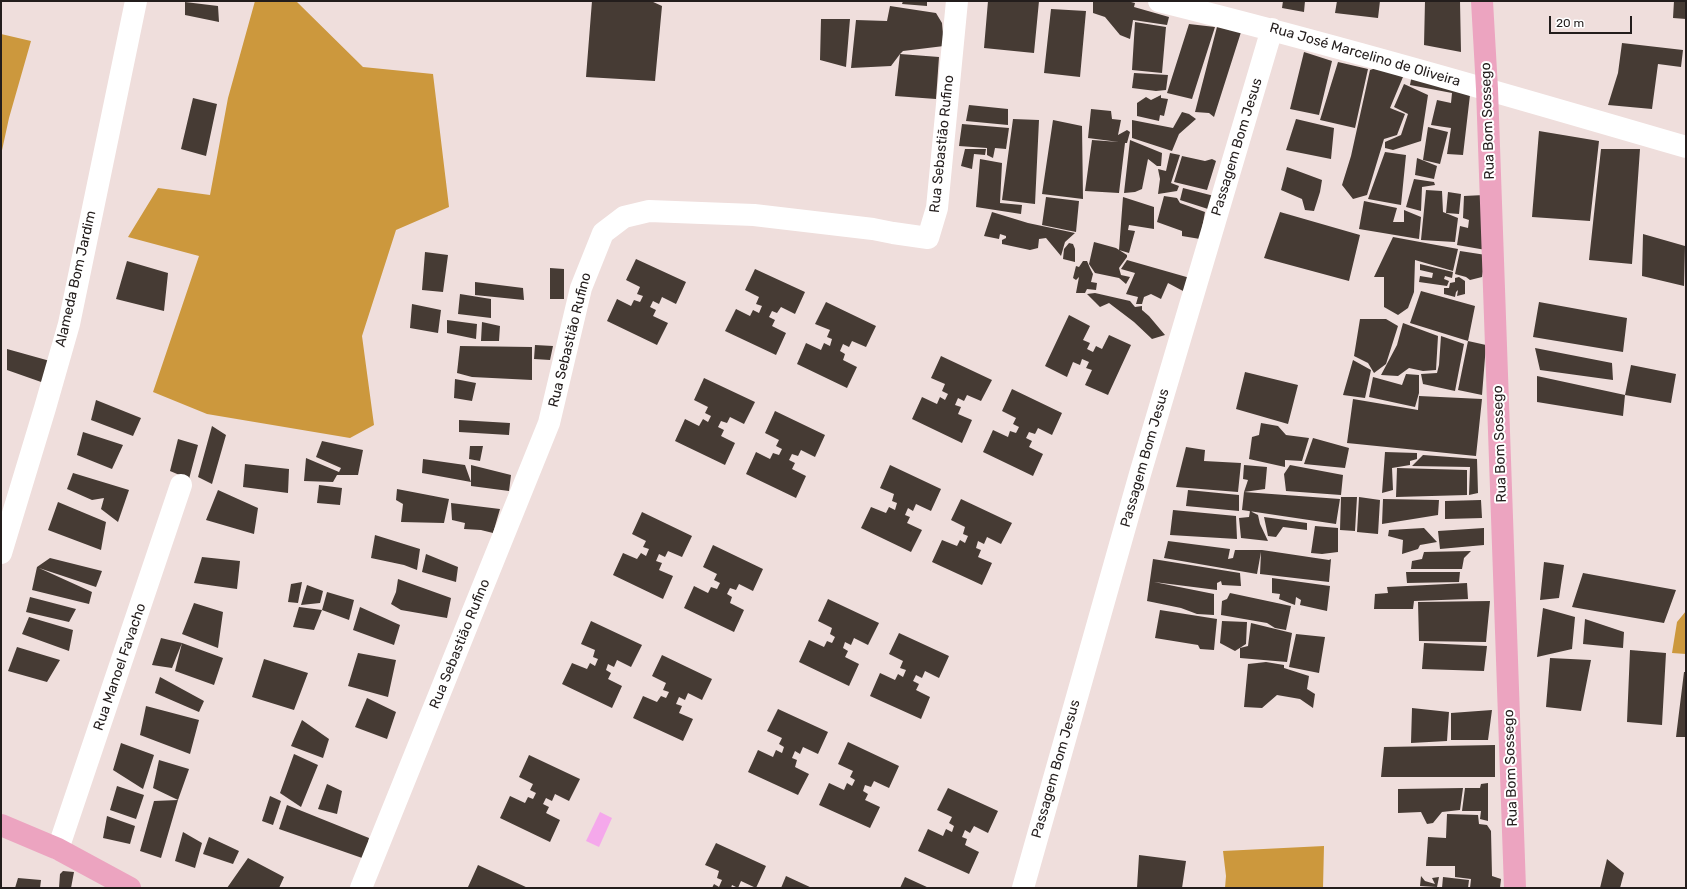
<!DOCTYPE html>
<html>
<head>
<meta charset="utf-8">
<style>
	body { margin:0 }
	#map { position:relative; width:1687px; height:889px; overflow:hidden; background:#efdedc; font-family:Rubik,sans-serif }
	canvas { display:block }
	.frame { position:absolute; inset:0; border:2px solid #231d1c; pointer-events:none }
	.scale { position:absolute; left:1549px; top:16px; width:83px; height:18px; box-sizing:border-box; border:2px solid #231d1c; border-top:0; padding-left:5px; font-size:12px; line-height:14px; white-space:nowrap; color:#231d1c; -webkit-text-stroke:3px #fff; paint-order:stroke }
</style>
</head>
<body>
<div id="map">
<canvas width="1687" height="889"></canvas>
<div class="frame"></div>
<div class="scale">20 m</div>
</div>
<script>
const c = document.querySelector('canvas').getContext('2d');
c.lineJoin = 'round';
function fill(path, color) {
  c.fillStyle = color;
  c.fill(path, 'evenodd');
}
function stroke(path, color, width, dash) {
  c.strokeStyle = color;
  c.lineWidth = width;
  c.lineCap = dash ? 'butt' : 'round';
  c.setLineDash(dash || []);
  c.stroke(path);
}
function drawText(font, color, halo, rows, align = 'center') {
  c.font = font + ' Rubik,sans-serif';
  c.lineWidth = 4;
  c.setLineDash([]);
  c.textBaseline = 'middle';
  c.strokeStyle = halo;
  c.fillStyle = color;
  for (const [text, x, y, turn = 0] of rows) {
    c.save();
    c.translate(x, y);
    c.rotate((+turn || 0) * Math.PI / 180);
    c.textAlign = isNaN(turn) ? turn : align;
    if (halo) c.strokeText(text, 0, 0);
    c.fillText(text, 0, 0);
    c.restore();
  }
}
fill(new Path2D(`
	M255,1H296L363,67L433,74L449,207L396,230L362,336L374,425L350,438L207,414L153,392L199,256L128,237L158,188L210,195L228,98Z
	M1,34L31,41L9,118L1,155Z
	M1686,611V654L1672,653L1677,622Z
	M1324,846L1323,888H1326H1225L1226,876L1223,851Z`), '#cc983d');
fill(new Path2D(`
	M600,812L612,818L599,847L586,841Z`), '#f5a8eb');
fill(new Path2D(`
	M592,1H651L662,6L655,81L586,77Z
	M903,1H927V6L902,4Z
	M988,1H1039L1034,53L984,48Z
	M1093,1H1127L1135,3L1134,7L1169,17L1167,25L1133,20L1130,39L1120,35L1105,17L1093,13Z
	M1283,1H1305L1304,12L1282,8Z
	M1337,1H1380L1378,18L1335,13Z
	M1425,1H1460L1461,52L1424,45Z
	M1674,1H1686V19L1673,18Z
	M185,2L218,6L219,22L185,15Z
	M890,6L936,13L942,23L944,46L903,51L900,54L939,57L936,99L895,96L900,54L891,66L851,68L856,20L887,21Z
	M1051,9L1086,11L1080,77L1044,73Z
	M821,19H850L846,67L820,60Z
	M1135,22L1166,27L1162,73L1132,70Z
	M1218,23L1242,29L1214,117L1209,113L1195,112Z
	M1189,24L1215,27L1192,99L1167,93Z
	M1622,43L1683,50L1681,67L1658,64L1652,109L1608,105L1618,73Z
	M1304,52L1332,61L1319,115L1290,109Z
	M1338,62L1368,69L1355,128L1320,120Z
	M1382,66L1403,77L1390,108L1405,114L1397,135L1384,139L1367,195L1353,199L1342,185L1351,156L1370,70Z
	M1134,73L1168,75L1166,90L1156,91L1132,88Z
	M1412,74L1470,95L1463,155L1447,154L1451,128L1431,125L1437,100L1451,103L1452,93L1410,85Z
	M1404,84L1428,95L1421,141L1393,150L1385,148V142L1401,135L1408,114L1394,107Z
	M1161,95V98L1168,99L1164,116L1160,115L1159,121L1137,116V103L1146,97L1151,100Z
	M193,98L217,104L206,156L181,149Z
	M969,105L1008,109V125L966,121Z
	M1091,109L1111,111L1112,119L1121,120L1118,135L1127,130L1130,132L1127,143H1125L1119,193L1085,191L1092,140L1119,142L1088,138Z
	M1182,112L1189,114L1196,119L1179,134L1172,151L1132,138V120L1173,128Z
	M1013,119L1039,120L1035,204L1002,200Z
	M1296,119L1334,128L1331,159L1286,150Z
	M1053,120L1082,126L1083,199L1042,194Z
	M962,124L1009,128L1006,149L995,148L993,158L987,155V148L959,146Z
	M1428,127L1448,132L1440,164L1423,160Z
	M1539,131L1599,141L1590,221L1532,217Z
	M1130,140L1162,153L1161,166H1157L1148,159L1142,189L1135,192L1124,193Z
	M965,149H986L985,155L974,154L972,169L961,166Z
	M1601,149H1640L1632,264L1589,260Z
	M1385,152L1406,155L1401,205L1368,199Z
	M1170,153L1180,155L1171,183L1179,186L1177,191L1158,194L1160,179L1158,169L1166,171Z
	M1182,156L1205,161L1212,159L1216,161L1207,190L1174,182Z
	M1417,158L1437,166L1434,179L1415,175Z
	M980,159L1002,163L1000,203L1022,205L1021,214L976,207Z
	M1287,167L1322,180L1320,192L1314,211L1305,210L1302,199L1281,190Z
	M1414,179L1434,182L1435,185L1422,187L1421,211L1406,207Z
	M1183,188L1218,197L1208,209L1180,200Z
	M1426,190L1442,191L1443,212L1458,218L1455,242L1421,240Z
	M1448,192L1461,194L1459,214L1446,213Z
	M1484,195L1486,250L1457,245L1460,226L1468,228L1469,220L1463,218L1464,196Z
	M1164,196L1177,198L1180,203L1205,212L1200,239L1182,236V231L1157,222Z
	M1046,197L1079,201L1076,232L1042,225Z
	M1123,197L1154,207V229L1129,225L1128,230L1135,231L1129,253L1119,250Z
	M1364,201L1397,208L1393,222H1404V210L1421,217L1419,239L1359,229Z
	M992,212L1028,223L1075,233L1065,242L1061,256L1046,238L1039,239L1038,248L1030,250L1002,244V240L1006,238V236L1000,234L999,239L984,236Z
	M1280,212L1360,235L1349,281L1264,258Z
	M1643,234L1685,246L1684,286L1642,276Z
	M1393,237L1458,249L1453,271L1415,260L1414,292L1408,308L1398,315L1384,307V277H1374Z
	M1094,242L1116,248L1127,255V257L1119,268L1121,275L1130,277L1126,284L1119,278L1095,273L1089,264Z
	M1069,243L1073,244L1075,249V262L1063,259L1064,249Z
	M1460,251L1486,255L1482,277L1470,280L1466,277L1455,274Z
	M425,252L448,255L443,292L422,290Z
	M636,259L686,282L676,304L662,297L659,304L653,301L650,307L656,310L653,316L668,323L657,345L607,321L617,299L631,306L634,300L640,302L643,296L637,294L640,287L626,280Z
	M1127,260L1190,278L1183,291L1168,283L1161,299L1151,294L1144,297L1142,304H1136L1138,297L1126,294L1135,273L1121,269Z
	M127,261L168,273L164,311L116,299Z
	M1083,261H1087L1090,268L1093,274L1091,282L1097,283L1096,290L1087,289L1085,293H1076L1079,277L1076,280L1073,278L1076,266L1079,267Z
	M1420,264L1453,272L1452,278L1445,276L1444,279L1449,281L1447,286L1419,282L1420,276L1432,278L1433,273L1420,270Z
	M550,268L564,269V299H550Z
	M755,269L805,292L795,314L781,307L777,313L772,311L769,317L775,320L772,326L786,333L776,355L725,331L736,309L750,316L753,310L759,313L762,306L756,304L759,297L745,290Z
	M1459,277L1465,281V294L1457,296L1458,290L1456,292L1455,297L1444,294V288H1449L1450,283L1455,282V278Z
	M475,282L523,288L524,300L475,295Z
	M1421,291L1475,306L1468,341L1486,345L1482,395L1458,390L1468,341L1410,323Z
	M1095,293L1130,301L1135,307L1142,306V310L1149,316L1165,335L1152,339L1134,322L1109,303L1100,307L1087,294Z
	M460,294L491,299V318L458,314Z
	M826,302L876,326L866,347L852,341L849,347L843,344L840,351L845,354L843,360L857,367L847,388L797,364L806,343L821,350L824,343L830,346L832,339L827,337L830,330L815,324Z
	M1539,302L1627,318L1623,352L1533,337Z
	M412,304L441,310L438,333L410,328Z
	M1069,315L1090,326L1083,340L1090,343L1087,349L1093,352L1096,346L1102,349L1109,335L1131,345L1108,395L1085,385L1092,370L1086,368L1089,362L1082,359L1080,365L1073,362L1067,377L1045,366Z
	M1360,319H1386L1398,326L1386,364L1374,373L1368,363L1354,356Z
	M447,320L477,324L476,339L447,333Z
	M482,322L500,326L499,341H481Z
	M1403,323L1438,336L1436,370L1423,371L1409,368L1398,376L1381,375L1397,345Z
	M1441,336L1464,344L1455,391L1423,384L1421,374L1437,373L1439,365Z
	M535,345L553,346L550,360L534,359Z
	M460,346L532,347V380L472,377L457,373Z
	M1535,348L1612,363L1613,380L1540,370Z
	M7,349L50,361L44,383L7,370Z
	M941,356L992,380L981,401L967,395L964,401L958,398L955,405L961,407L958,414L972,420L962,443L912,419L922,397L937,404L940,397L945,400L948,394L942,391L945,384L931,378Z
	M1353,360L1371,370L1365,398L1343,395Z
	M1631,365L1676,374L1671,403L1625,395Z
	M1245,372L1298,385L1288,424L1236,409Z
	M1406,374L1419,375V393L1415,407L1369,397L1373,377L1402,385Z
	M1537,376L1625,395L1623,416L1537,402Z
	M704,378L755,402L744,424L730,417L727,423L721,421L718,427L724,430L721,436L735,443L725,465L675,441L685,419L699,426L703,419L708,422L711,416L705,413L708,407L694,400Z
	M455,379L476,383L472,401L454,398Z
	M1012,389L1062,413L1052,435L1038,428L1035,434L1029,432L1026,438L1032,441L1029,447L1043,454L1033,476L983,452L993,430L1008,437L1010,431L1016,433L1019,427L1013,424L1016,418L1002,411Z
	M1419,396L1482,399L1476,456L1347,443L1353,399L1418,410Z
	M96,400L141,418L133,436L91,420Z
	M775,411L825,435L815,457L801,450L798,456L792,454L789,460L795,463L792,469L806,476L796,498L746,474L756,452L770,459L773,453L779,455L782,449L776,446L779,440L765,433Z
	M459,420L510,423L509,435L459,432Z
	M1261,423L1278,426L1286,435L1309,438L1302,461L1285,460V467L1249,459L1252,437L1259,435Z
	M212,426L226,435L212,484L198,477Z
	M83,432L123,445L112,469L77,455Z
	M1313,438L1349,448L1345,468L1304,464Z
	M178,439L198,445L189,479L170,471Z
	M322,441L363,450L358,475H337L333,482L304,481L306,458L339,472L341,468L316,457Z
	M470,446H483L480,461L469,459Z
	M1186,447L1205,450L1204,461L1241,463L1238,492L1176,487Z
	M1385,452L1417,453V459L1410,461V465L1392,468L1393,490L1382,493Z
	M1423,455L1477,459L1478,493L1469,495L1470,467L1412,466Z
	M423,459L465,465L471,482L422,473Z
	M245,464L289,469L288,493L243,487Z
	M471,465L511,475L509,491L471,486Z
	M890,465L941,489L931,511L916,504L913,511L908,508L905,515L910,517L907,523L922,530L911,552L861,528L871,507L886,513L889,507L895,510L897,503L892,501L894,494L880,488Z
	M1244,465L1267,467L1265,489L1244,492L1248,480L1243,479Z
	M1290,465L1343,475L1341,495L1286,491L1284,474Z
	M1397,468L1467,470V495L1396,497Z
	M73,473L129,490L118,522L101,509L104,498L92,500L67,489Z
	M319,485L342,488L340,505L317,503Z
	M397,489L449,499L444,523L401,522L403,504L396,500Z
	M218,490L258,508L254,534L206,520Z
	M1188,490L1239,495V511L1186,506Z
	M1244,492L1340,499L1336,524L1242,510Z
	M1341,497H1357L1355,531L1340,530Z
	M1359,497L1380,500L1378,534L1357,532Z
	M961,499L1012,523L1001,544L987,537L984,544L978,541L976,548L981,550L978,557L992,563L982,585L932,562L942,540L957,546L960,540L965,543L968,536L963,534L965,527L951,520Z
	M1383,499L1439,500L1438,515L1382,524Z
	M1481,500L1482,518L1445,519V501Z
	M58,502L106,522L101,550L48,530Z
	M451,503L500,509L493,533L481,530L464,529L465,523L452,520Z
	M1173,510L1236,516L1237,539L1170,535Z
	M1250,511L1258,515L1260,524L1268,541L1241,538L1239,518L1249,517Z
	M642,512L692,536L682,557L668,551L665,557L659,554L656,561L662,563L659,570L673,576L663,599L613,575L623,553L637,559L641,553L646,556L649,549L643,547L646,541L632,534Z
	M1264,517L1307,523V530L1283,527L1276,537L1268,536Z
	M1315,526L1338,528V552L1322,554L1311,553Z
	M1424,528L1437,542L1420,545L1418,549L1402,554L1403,540L1388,536L1389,530Z
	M1484,528V545L1440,549L1438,531Z
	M375,535L420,549L417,570L404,565L371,558Z
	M1168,541L1230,549L1228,559L1233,558L1235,550H1262L1329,560L1331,559L1329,582L1260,574L1261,552L1257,574L1164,558Z
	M713,545L763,569L753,591L739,584L736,590L730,588L727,594L732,597L730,603L744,610L734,632L684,608L694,586L708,593L711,587L717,589L720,583L714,580L717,574L703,567Z
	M1471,551L1464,558L1462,569H1411L1412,561L1422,559L1424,552Z
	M426,554L458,567L456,582L422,572Z
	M202,557L240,561L237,589L194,583Z
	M50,558L102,571L96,587L39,568L92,592L89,604L32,590L37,567Z
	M1153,559L1240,573L1241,586L1222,585L1221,581L1217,583V590L1154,582L1214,594V615L1197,614L1181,608L1147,601Z
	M1544,562L1564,565L1559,598L1540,600Z
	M1406,572H1460L1459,582L1407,583Z
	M1583,573L1676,590L1664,623L1572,607Z
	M1272,578L1330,586L1327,611L1300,605L1301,600L1296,597L1295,605L1279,599L1280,594L1272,593Z
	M398,579L451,598L447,618L401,610L391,604L396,592Z
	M302,582L298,603L288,602L291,584Z
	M1467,583L1468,599L1414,601L1413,609H1374L1375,594L1388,593L1387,587Z
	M307,585L323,591L320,603L301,605Z
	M327,592L354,600L349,620L322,610Z
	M1230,593L1291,606L1286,630L1275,628L1267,623L1221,615L1222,601L1227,599Z
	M30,597L76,609L69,622L26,612Z
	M828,599L879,623L868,645L854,638L851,645L845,642L843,648L848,651L845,657L859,664L849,686L799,662L809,640L824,647L827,641L832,643L835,637L830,634L832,628L818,621Z
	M1490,601L1486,642L1419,641L1418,602Z
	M194,603L223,612L218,648L182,634Z
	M299,607L322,610L314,630L293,627Z
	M360,607L400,625L394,645L353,630Z
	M1543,608L1575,617L1572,649L1537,657Z
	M1160,610L1217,619L1214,650L1200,649L1198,645L1155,638Z
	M29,617L73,630L69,651L22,634Z
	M1585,619L1624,632L1623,648L1583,644Z
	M591,621L642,645L631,667L617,660L614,667L608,664L606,670L611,673L608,679L622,686L612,708L562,684L572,663L587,669L590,663L595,666L598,659L593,657L595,650L581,644Z
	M1222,621L1247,622L1246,644L1235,651L1220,643Z
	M1251,623L1292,633L1287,662L1240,658V648L1248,646Z
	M899,633L949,656L939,678L925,671L922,678L916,675L913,681L919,684L916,690L930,697L921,719L870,696L880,673L895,680L898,674L903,677L906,670L900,668L903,661L889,654Z
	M1296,634L1325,637L1319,673L1289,667Z
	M161,638L182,643L223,658L214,685L175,671L182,643L172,668L152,665Z
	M1424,643L1487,646L1484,671L1422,669Z
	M17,647L60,660L47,682L8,671Z
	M1630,650L1666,653L1662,725L1627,722Z
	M358,653L396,660L388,697L348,686Z
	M662,655L712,679L702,700L688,693L685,700L679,697L676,704L682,706L679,713L693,719L683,741L633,718L643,696L657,702L661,696L666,698L669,692L663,690L666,683L652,676Z
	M1550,658L1591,660L1581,711L1546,707Z
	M264,659L308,673L294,710L252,697Z
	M1266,662L1284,665V668L1309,676L1307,689L1315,694L1313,708L1300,699L1277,695L1262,708L1244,707L1248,664Z
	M1684,672H1686V737H1676Z
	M160,677L204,701L199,712L155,693Z
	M367,698L396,712L387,739L355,727Z
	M146,706L199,720L190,754L140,735Z
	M1412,708L1449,712L1447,741L1411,743Z
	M778,709L828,732L818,754L803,747L800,754L795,751L792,758L797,760L795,767L809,774L798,795L748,772L758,750L773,757L776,750L782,753L784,747L779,744L782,738L767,731Z
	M1492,710L1488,740H1451V713Z
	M302,720L329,739L323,758L291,746Z
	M848,742L899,766L889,788L874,781L871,787L865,785L863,791L868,794L865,800L880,807L870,828L819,805L829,783L844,790L847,783L852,786L855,780L850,777L853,771L838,764Z
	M121,743L154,755L143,789L113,770Z
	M1495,745V777H1381L1384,747Z
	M294,754L318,765L301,807L280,793Z
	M529,755L580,779L569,801L555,794L552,801L546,798L543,804L549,807L546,813L560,820L550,842L500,818L510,796L525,803L528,797L533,799L536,793L530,790L533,784L519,777Z
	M159,760L189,769L178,800L153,788Z
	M1488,783V821L1480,819L1481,811H1462L1465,788H1480L1481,784Z
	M327,784L342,791L337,814L318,809Z
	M117,786L144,795L136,819L110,810Z
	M948,788L998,811L988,833L974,826L970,833L965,830L962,837L967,839L965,845L979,852L969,874L918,851L928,829L943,836L946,829L952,832L954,826L949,823L952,817L937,810Z
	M1463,788L1460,810L1442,812L1433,823L1427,824L1421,812L1398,813V789Z
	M270,796L281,801L273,825L262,821Z
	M178,800L161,858L140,851L154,801Z
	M287,805L369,838L365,859L279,829Z
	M1447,814L1478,815L1479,824L1487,825L1491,831L1492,876L1501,879L1500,888H1470L1471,879L1455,877V866H1426L1428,837L1446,838Z
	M107,816L135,826L130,844L103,838Z
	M183,832L202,843L195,868L175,861Z
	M209,837L239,851L233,864L203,854Z
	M716,843L766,866L756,888L741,881L738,888L732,885L731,888H712L714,884L719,887L722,880L717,878L719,871L705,865Z
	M1139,855L1186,861L1182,888H1137Z
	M248,858L284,877L279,888H227Z
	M1607,859L1624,873L1620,888H1600Z
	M478,865L528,888L468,887Z
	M63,871L74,872L71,888H59L60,874Z
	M786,876L812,888H781Z
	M1421,876L1425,881L1435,884L1432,878L1439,877L1437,887L1420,886Z
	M905,877L929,888H900Z
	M1443,877L1469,880L1468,888H1442Z
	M18,878L41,880L40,888H15Z`), '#463b34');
stroke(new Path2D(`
	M1159,1C1336,45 1511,96 1686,147
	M1,553L45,408L69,324L136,1
	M58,849L181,485
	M361,888L549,423L581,288L603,233L624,217L649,211L754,215L873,229L893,233L928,238L937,208L957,1
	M1023,888L1140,474L1272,29`), '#fff', 22);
stroke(new Path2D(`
	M1482,1L1487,89L1515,888
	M1,825L58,849L130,888`), '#eca4c0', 22);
drawText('14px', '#231d1c', '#fff', [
	["Rua José Marcelino de Oliveira",1365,55,16],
	["Rua Bom Sossego",1488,121,-92],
	["Rua Sebastião Rufino",942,144,-84],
	["Passagem Bom Jesus",1237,147,-73],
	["Alameda Bom Jardim",76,279,-77],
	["Rua Sebastião Rufino",570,340,-76],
	["Rua Bom Sossego",1500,444,-92],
	["Passagem Bom Jesus",1145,458,-74],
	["Rua Sebastião Rufino",460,644,-68],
	["Rua Manoel Favacho",120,667,-71],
	["Rua Bom Sossego",1511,768,-92],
	["Passagem Bom Jesus",1056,769,-74]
]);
</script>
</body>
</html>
